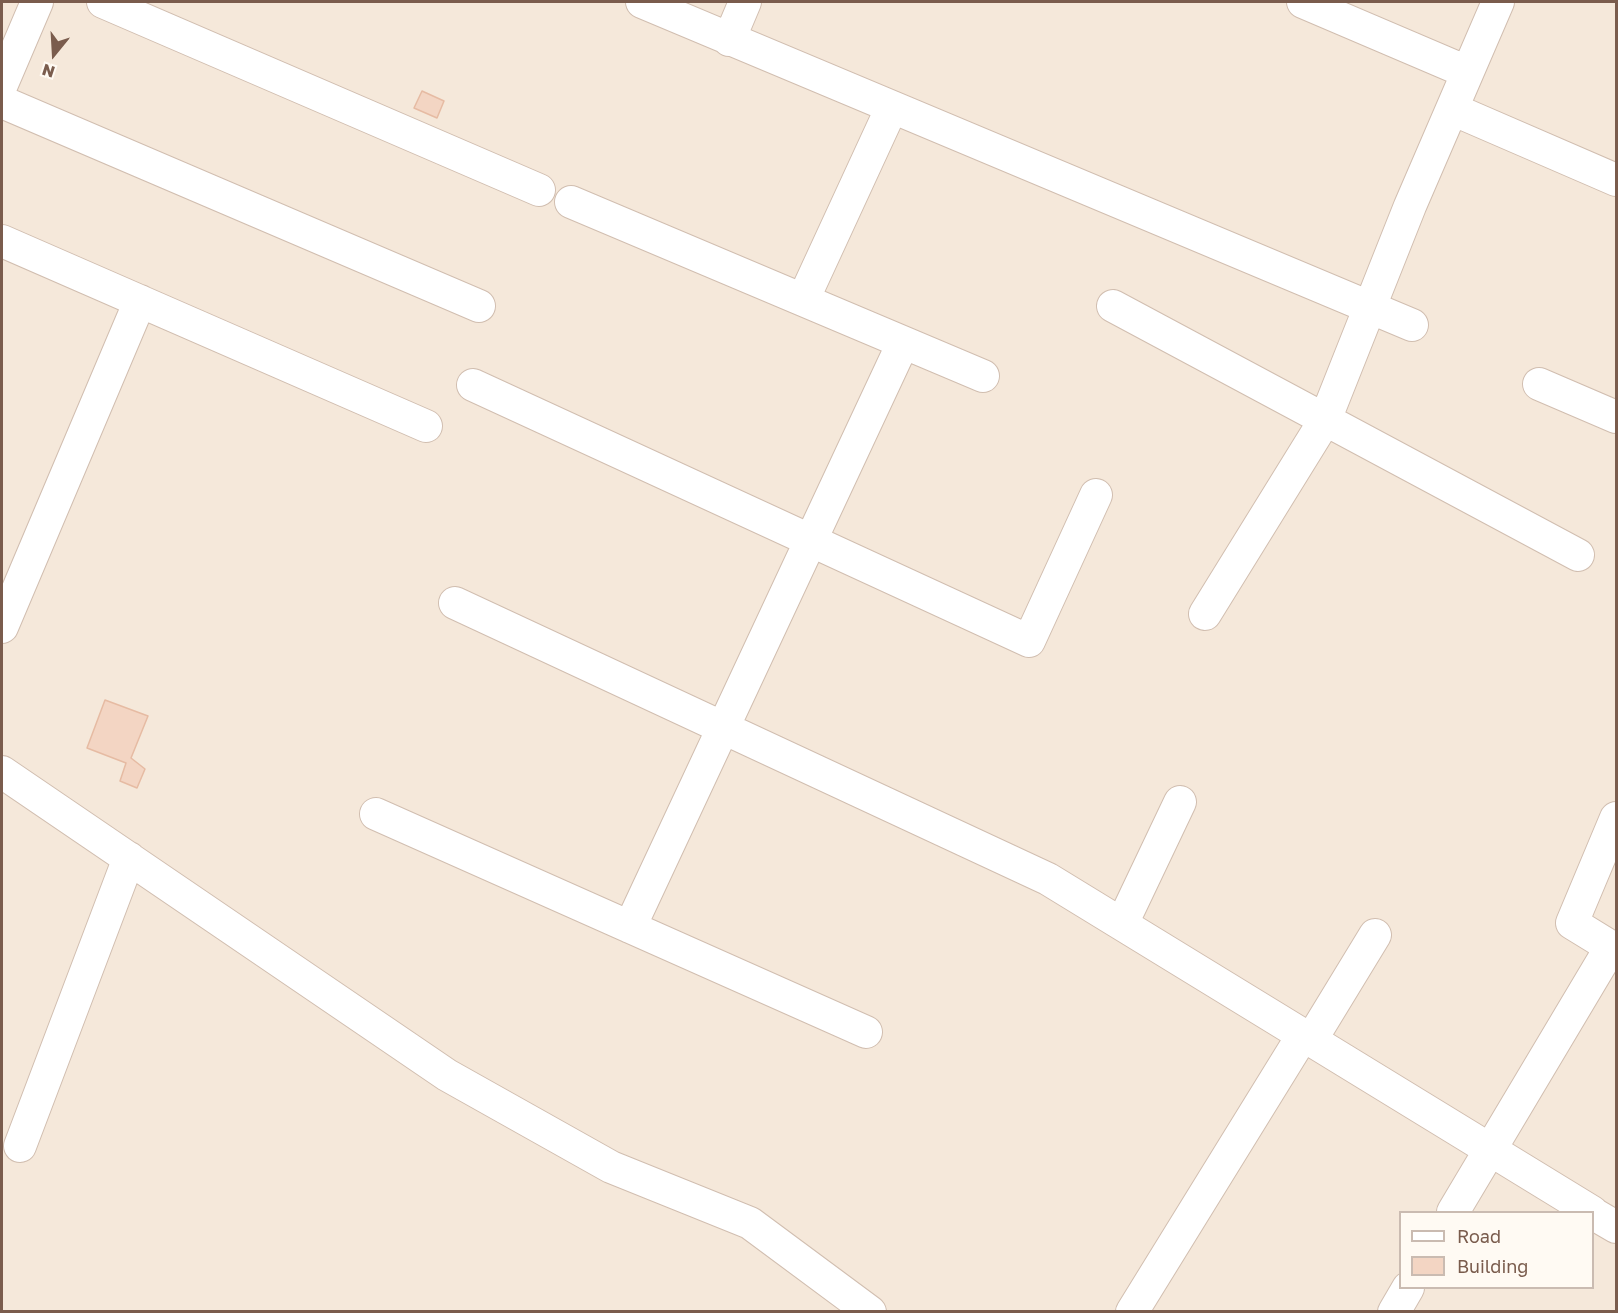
<!DOCTYPE html>
<html>
<head>
<meta charset="utf-8">
<style>
	body { margin:0 }
	#map { position:relative; width:1618px; height:1313px; overflow:hidden; background:#fdf6ec; font-family:"Golos Text",sans-serif }
	canvas { display:block }
	.frame { position:absolute; inset:0; border:3px solid #7a5c4d; pointer-events:none }
	.legend { position:absolute; left:1399px; top:1211px; width:195px; height:78px; box-sizing:border-box; background:#fffaf3; border:2px solid #cabbb1; margin:0; padding:8px 10px; list-style:none; font-size:18px; color:#7a5c4d }
	.legend li { display:flex; align-items:center; gap:12px; height:30px }
	.legend b { width:30px; border:2px solid #cabbb1 }
	.north { position:absolute; left:24px; top:24px; width:60px; height:60px; -webkit-text-stroke:4px #fffaf3; paint-order:stroke; rotate:198deg; font-size:16px; font-weight:700; line-height:24px; text-align:center; color:#7a5c4d }
	.north::after { content:''; display:block; margin:auto; width:21px; height:27px; background:#7a5c4d; clip-path:polygon(50% 0,100% 100%,50% 72%,0 100%) }
</style>
</head>
<body>
<div id="map">
<canvas width="1618" height="1313"></canvas>
<div class="frame"></div>
<ul class="legend">
<li><b style="height:8px;background:#fff"></b>Road</li>
<li><b style="height:16px;background:#f3d5c3"></b>Building</li>
</ul>
<div class="north">N</div>
</div>
<script>
const c = document.querySelector('canvas').getContext('2d');
c.lineJoin = 'round';
function fill(path, color) {
  c.fillStyle = color;
  c.fill(path, 'evenodd');
}
function stroke(path, color, width, dash) {
  c.strokeStyle = color;
  c.lineWidth = width;
  c.lineCap = dash ? 'butt' : 'round';
  c.setLineDash(dash || []);
  c.stroke(path);
}
fill(new Path2D(`
	M2,2H1616V1311L2,1312ZM1400,1212H1592V1288H1400Z`), '#f5e8da');
const building = new Path2D(`
	M422,91L444,101L437,118L414,108Z
	M105,700L148,716L131,758L145,769L137,788L120,781L126,763L87,748Z`);
fill(building, '#f3d5c3');
stroke(building, '#e6bba3', 1.5);
const minor = new Path2D(`
	M103,2L539,190
	M642,2L1412,325
	M1303,2L1467,72
	M729,40L745,2
	M2,84L37,2
	M2,102L479,306
	M1452,109L1616,180
	M571,202L983,376
	M2,241L426,426
	M803,300L892,107
	M1113,306L1578,555
	M1539,384L1616,417
	M473,385L1029,641L1096,495
	M455,603L1048,879L1592,1212
	M1205,614L1325,420L1410,206L1498,2
	M2,627L140,301
	M2,772L447,1075L611,1167L750,1223L870,1312
	M376,814L866,1032
	M1616,818L1572,923L1616,950
	M1122,924L1180,802
	M630,927L903,343
	M1311,1040L1375,935
	M20,1146L129,858
	M1453,1212L1611,947
	M1592,1213L1616,1227
	M1132,1312L1303,1035
	M1394,1312L1408,1288`);
stroke(minor, '#d1beb0', 34);
stroke(minor, '#fff', 32);
</script>
</body>
</html>
